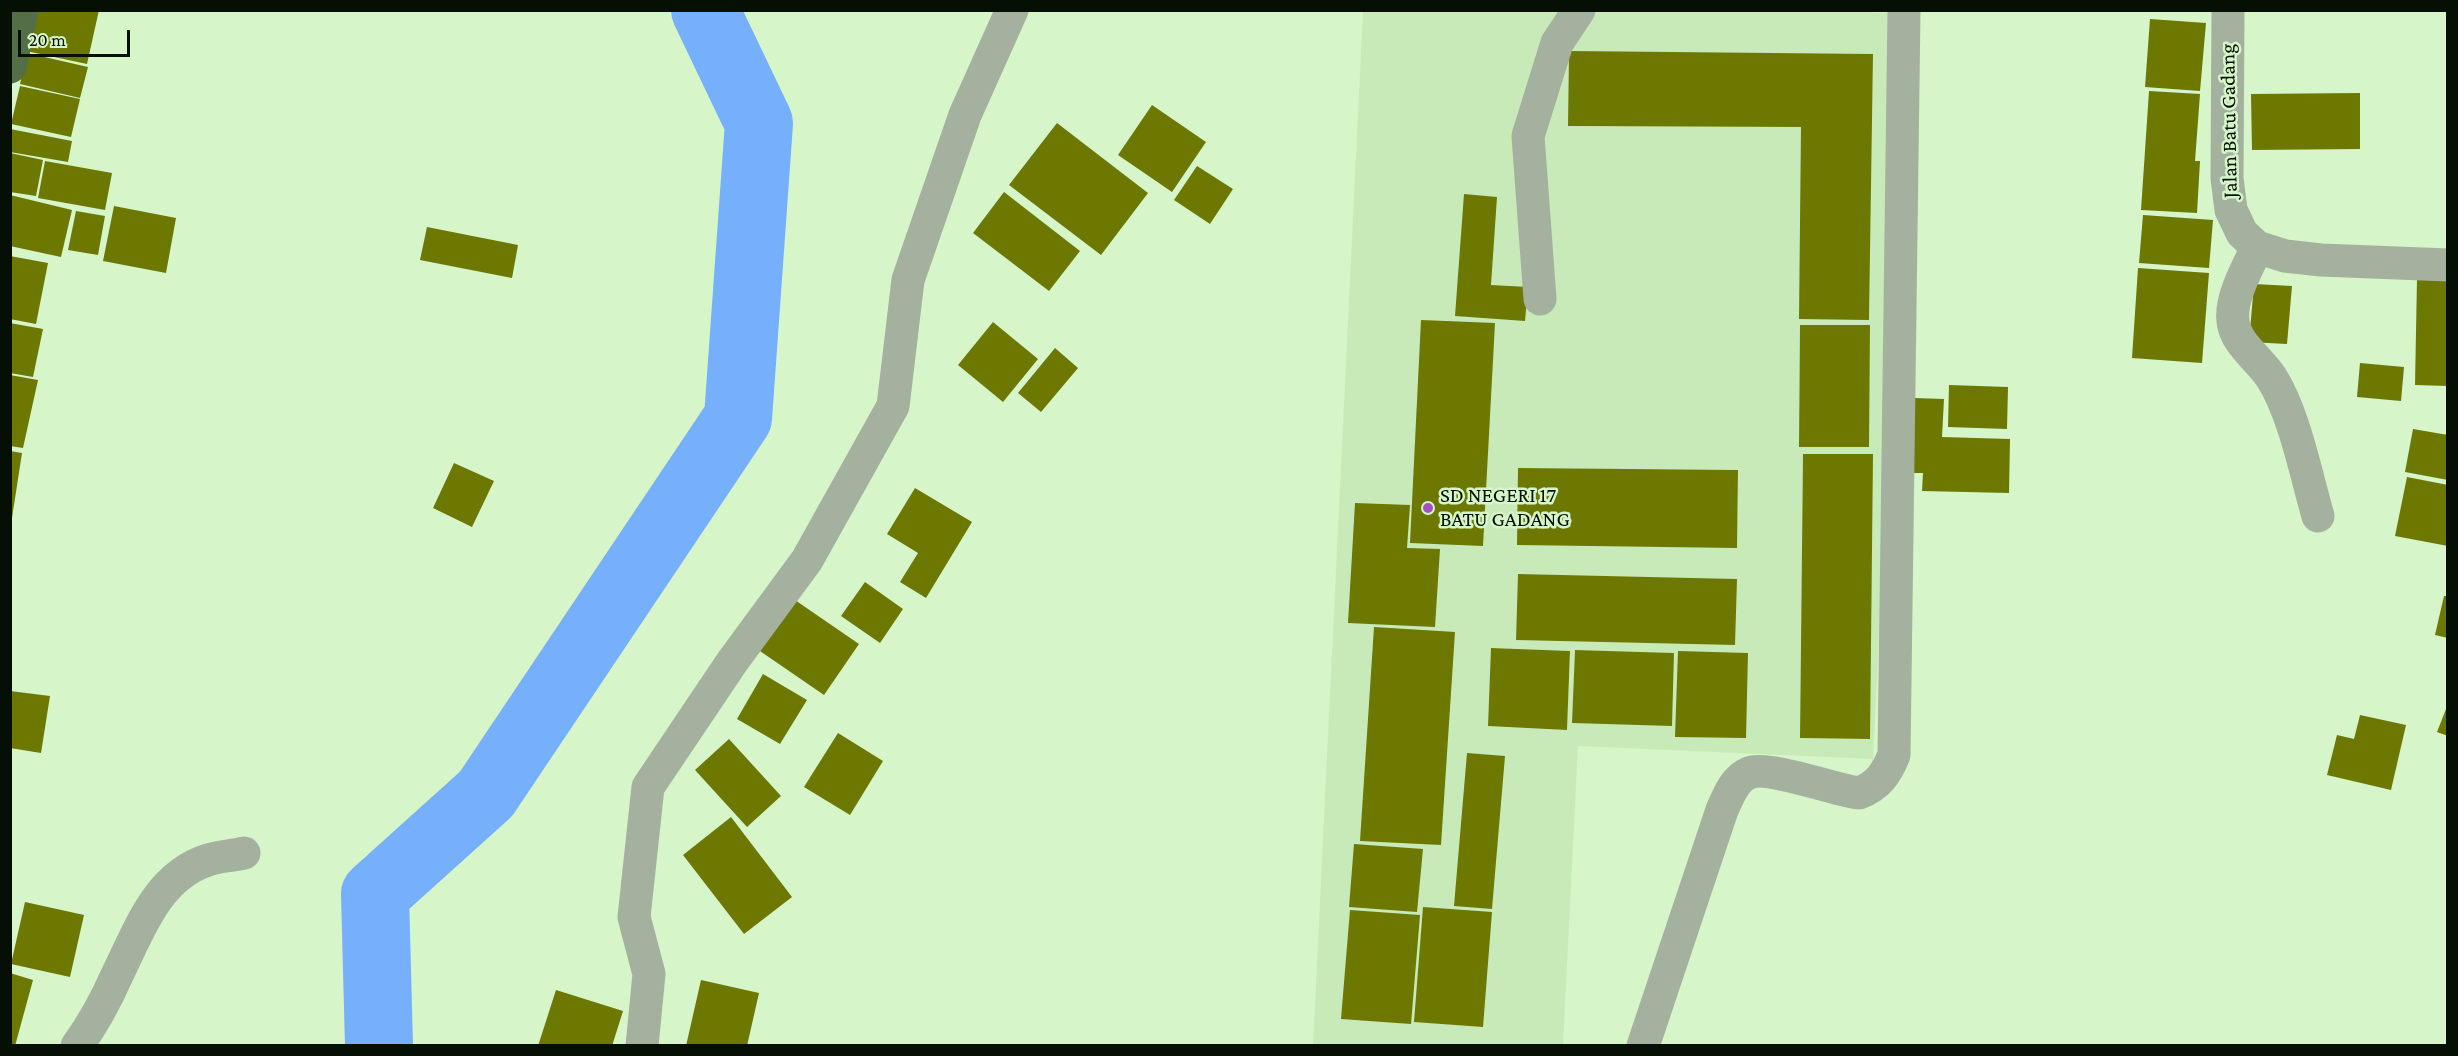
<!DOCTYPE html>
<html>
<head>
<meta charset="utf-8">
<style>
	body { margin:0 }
	#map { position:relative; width:2458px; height:1056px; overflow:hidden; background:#d6f5c8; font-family:"Crimson Pro",serif }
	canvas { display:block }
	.frame { position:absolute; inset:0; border:12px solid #060f03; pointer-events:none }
	.scale { position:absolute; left:18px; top:30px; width:112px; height:27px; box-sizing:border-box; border:3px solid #060f03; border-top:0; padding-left:8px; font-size:18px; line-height:21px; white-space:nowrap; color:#060f03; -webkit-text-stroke:4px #d6f5c8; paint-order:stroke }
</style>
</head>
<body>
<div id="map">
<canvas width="2458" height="1056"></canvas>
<div class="frame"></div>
<div class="scale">20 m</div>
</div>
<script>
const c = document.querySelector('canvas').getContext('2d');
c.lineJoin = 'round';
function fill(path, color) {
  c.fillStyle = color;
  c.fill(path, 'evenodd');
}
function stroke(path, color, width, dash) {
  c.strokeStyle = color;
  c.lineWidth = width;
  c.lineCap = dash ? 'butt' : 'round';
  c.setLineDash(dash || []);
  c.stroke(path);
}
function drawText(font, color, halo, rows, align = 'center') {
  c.font = font + ' "Crimson Pro",serif';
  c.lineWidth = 5;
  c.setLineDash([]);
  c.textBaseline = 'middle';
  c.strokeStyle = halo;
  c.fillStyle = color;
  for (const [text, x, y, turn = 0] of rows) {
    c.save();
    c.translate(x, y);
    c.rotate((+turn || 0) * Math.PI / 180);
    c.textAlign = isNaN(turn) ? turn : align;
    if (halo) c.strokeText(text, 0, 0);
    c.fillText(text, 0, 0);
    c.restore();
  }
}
fill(new Path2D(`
	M1824,10L1909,14L1873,759L1578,746L1563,1045L1313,1046L1363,11ZM1569,52L1873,54L1869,319L1801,127L1568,126ZM1800,325L1870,326L1868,447H1799ZM1803,454H1872L1869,739L1800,738ZM1518,468L1738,470L1737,548ZM1518,574L1736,579L1735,645L1517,640ZM1492,648L1570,651L1567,730L1488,726ZM1575,650L1674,653L1672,725L1572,723Z`), '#c8eab8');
stroke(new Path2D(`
	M379,1046L375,894L486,794L738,418L759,123L705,10`), '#76affb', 68);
fill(new Path2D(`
	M35,10H99L87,64L26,51Z
	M2150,19L2206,23L2200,91L2145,87Z
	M1569,51L1873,54L1869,320L1799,319L1801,127L1568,126Z
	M27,53L88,67L80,98L20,84Z
	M20,86L80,99L71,137L11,124Z
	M2149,91L2200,94L2195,161H2200L2197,213L2141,210Z
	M2360,93V149L2252,150L2251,94Z
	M1152,105L1206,142L1172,192L1118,155Z
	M1057,123L1148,193L1101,255L1009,185Z
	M10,129L72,141L68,162L10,152Z
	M10,153L43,160L36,196L10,192Z
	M45,161L112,173L105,210L38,198Z
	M1197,166L1233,189L1210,224L1174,200Z
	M1004,192L1080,251L1049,291L973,233Z
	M1464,194L1497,197L1491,285L1528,287L1525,321L1455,316Z
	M10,195L72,210L61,257L10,246Z
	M114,206L176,218L166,273L103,261Z
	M76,211L105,216L98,255L68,250Z
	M2143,215L2213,220L2209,268L2139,263Z
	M427,227L518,245L512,278L420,260Z
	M10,256L48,263L36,324L10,319Z
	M2138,268L2209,273L2202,363L2132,358Z
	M2417,279H2448V386L2415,385Z
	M2254,284L2292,286L2287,344L2249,342Z
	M1421,320L1495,323L1483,546L1410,543Z
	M993,322L1038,359L1003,402L958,365Z
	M10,323L43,329L33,377L10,373Z
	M1800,325H1870L1869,447H1799Z
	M1055,348L1078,368L1041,412L1018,393Z
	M2360,363L2404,367L2401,401L2357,397Z
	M10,375L38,380L23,448L10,446Z
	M1949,385L2008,387L2007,429L1948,427Z
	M1915,398L1944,399L1942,437L2010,439L2009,493L1922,491L1923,473H1912Z
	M2413,429L2448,435V480L2405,472Z
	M10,451L22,453L12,518H10Z
	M1803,454H1873L1870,739L1800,738Z
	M454,463L494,481L472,527L433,508Z
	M1518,468L1738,470L1737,548L1517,545Z
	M2407,477L2448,485V546L2395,536Z
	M915,488L972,522L926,598L900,582L918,553L887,534Z
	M1355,503L1410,505L1407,548L1440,549L1435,627L1348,623Z
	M1518,574L1737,579L1735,645L1516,640Z
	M865,582L903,609L880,643L841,616Z
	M2444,596H2448V638L2435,635Z
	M792,598L859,644L824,695L757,649Z
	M1374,627L1455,632L1441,845L1360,841Z
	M1491,648L1570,651L1567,730L1488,726Z
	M1575,650L1674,653L1672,726L1572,723Z
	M1678,651L1748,653L1746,738L1675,737Z
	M763,674L807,700L780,744L737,719Z
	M10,691L50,696L41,753L10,748Z
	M2448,704V736L2437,732Z
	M2360,715L2406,725L2391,790L2327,775L2337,735L2354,739Z
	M838,733L883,761L850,815L804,787Z
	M729,739L781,796L747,827L695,770Z
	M1467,753L1505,756L1492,909L1454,906Z
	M731,817L792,897L744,934L683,855Z
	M1354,844L1423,849L1417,912L1349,907Z
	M25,902L84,915L70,977L11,964Z
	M1423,907L1492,912L1483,1027L1414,1022Z
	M1350,910L1420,915L1411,1024L1341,1019Z
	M10,973L33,980L15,1046H10Z
	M701,980L759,993L747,1046H686Z
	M556,990L623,1011L612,1046H538Z`), '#6d7800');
stroke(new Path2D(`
	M2228,10L2227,178L2231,210L2242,233L2257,247L2285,256L2321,260L2448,265
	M2257,247C2248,268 2230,297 2233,321C2235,343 2259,359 2271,377C2294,412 2306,475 2318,516
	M1540,299L1528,136L1557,43L1579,10
	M77,1046C93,1024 107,998 118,973C139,931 157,876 208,860C219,856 232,856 244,853
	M642,1046L649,974L634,917L648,787L732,662L807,560L893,406L908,280L965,115L1012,10
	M1643,1046L1722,810C1728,797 1734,779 1749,773C1766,765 1836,790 1859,793C1878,786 1886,774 1894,755L1904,10`), '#a4b19e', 33);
stroke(new Path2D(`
	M10,67L22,10`), '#546f48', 33);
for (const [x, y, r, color] of [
	[1428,508,6,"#a351c1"]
]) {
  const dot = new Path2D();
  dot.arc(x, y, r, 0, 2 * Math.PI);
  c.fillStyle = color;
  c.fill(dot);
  stroke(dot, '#d6f5c8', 2);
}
drawText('21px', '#060f03', '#d6f5c8', [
	["Jalan Batu Gadang",2229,121,-91]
]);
drawText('21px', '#060f03', '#d6f5c8', [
	["SD NEGERI 17",1440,496],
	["BATU GADANG",1440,520]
], 'left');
</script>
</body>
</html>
